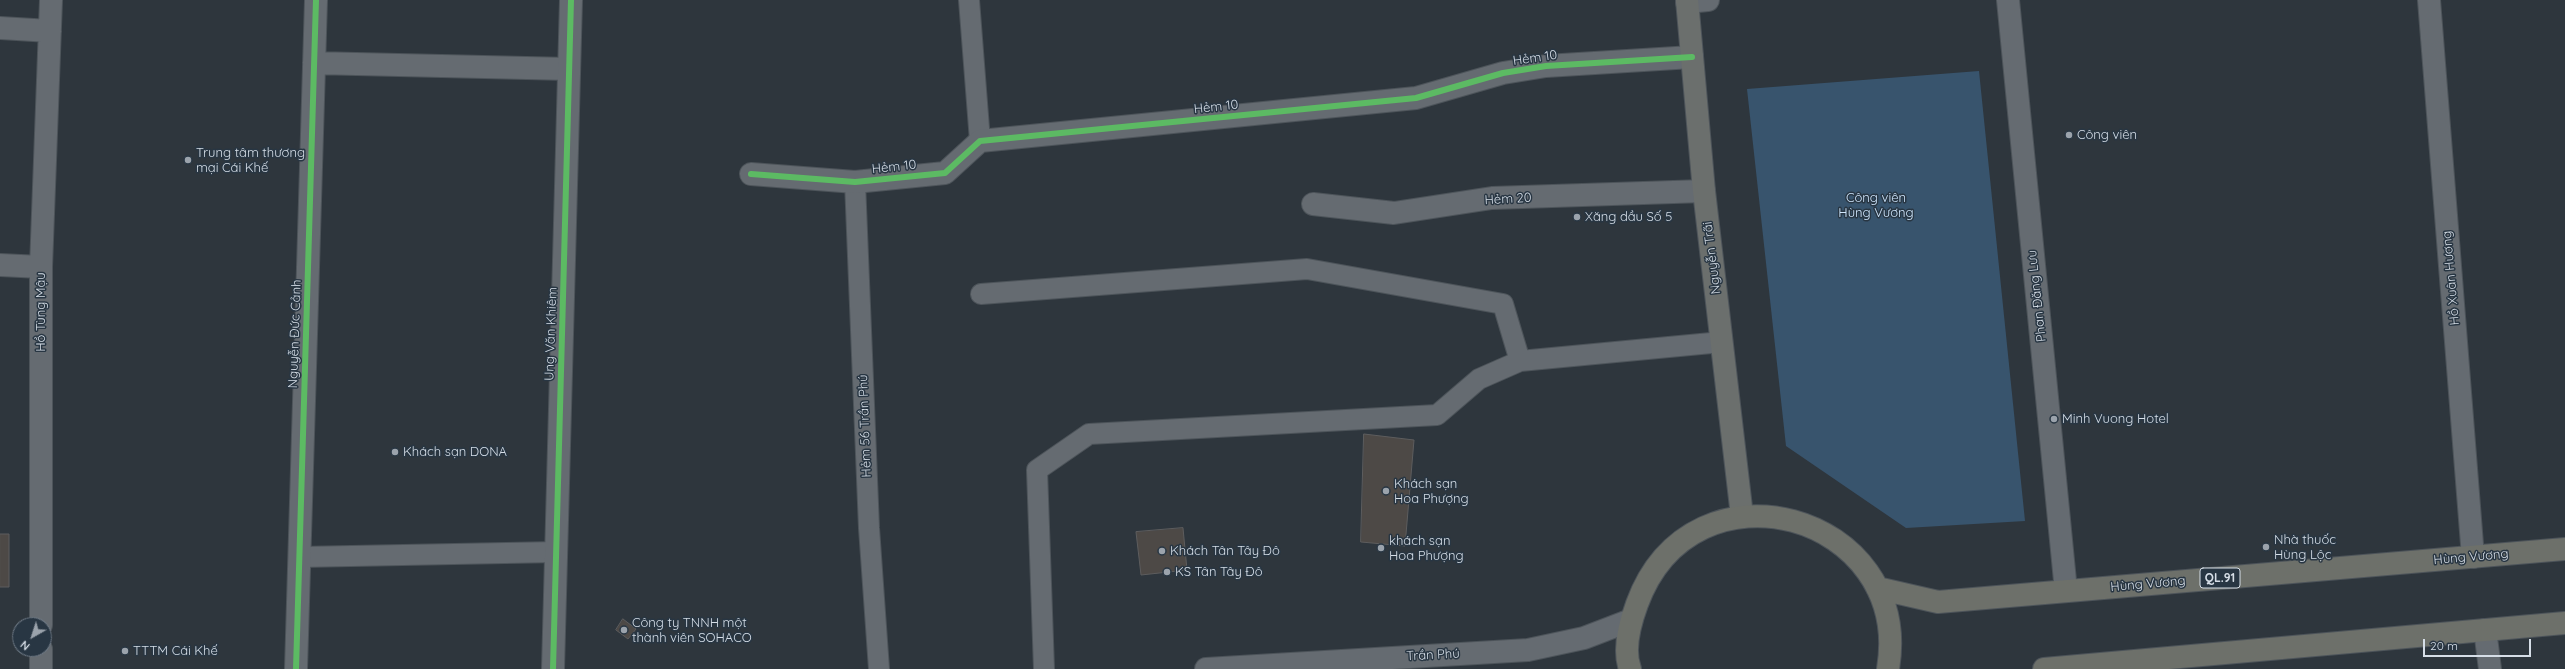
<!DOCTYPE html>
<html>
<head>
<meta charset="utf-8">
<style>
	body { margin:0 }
	#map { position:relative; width:2565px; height:669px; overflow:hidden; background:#2e363d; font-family:Quicksand,sans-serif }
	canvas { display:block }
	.north { position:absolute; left:12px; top:617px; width:40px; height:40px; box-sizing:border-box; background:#283643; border:1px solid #6e7985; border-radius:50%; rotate:219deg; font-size:11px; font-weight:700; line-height:16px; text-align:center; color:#d6dee7 }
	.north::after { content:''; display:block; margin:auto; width:14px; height:18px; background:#9ba3ac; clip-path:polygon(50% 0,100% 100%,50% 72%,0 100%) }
	.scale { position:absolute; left:2423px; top:639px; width:108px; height:18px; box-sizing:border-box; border:2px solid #d6dee7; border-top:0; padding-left:5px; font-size:12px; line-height:14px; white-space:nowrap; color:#d6dee7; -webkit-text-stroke:3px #283643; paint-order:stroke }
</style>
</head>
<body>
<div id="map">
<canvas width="2565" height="669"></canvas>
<div class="north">N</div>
<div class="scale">20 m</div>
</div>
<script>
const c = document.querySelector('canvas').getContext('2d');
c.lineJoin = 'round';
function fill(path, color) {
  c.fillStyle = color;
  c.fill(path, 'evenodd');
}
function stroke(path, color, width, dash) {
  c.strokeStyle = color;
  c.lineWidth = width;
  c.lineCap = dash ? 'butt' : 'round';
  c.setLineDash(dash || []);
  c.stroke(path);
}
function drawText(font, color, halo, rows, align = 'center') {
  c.font = font + ' Quicksand,sans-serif';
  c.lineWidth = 3;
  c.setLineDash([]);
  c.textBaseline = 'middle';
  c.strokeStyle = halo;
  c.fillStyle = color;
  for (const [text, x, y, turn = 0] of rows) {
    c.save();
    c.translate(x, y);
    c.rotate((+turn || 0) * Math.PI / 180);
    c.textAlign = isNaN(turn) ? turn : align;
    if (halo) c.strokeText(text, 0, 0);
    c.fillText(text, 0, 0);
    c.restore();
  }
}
fill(new Path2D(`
	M1979,71L2025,521L1906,528L1786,446L1747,89Z`), '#38546d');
const building = new Path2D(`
	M1364,434L1414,440L1405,546L1361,542Z
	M1183,528L1187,570L1141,575L1136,532Z
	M0,534H9V587H0Z
	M623,619L636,629L628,639L616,630Z`);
fill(building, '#4d4946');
stroke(building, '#5d5d5e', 1);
const service = new Path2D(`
	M969,0L980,141
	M855,182L869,528L879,669
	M981,294L1307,269L1503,304L1520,361
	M300,557L557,552
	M1044,669L1037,470L1089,434L1437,415L1479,379L1520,361L1722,342`);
const minor = new Path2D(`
	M2008,0L2066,591
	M2429,0L2473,557
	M1687,2L1708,0
	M0,28L50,31
	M314,63L569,69
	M751,174L855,182L945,173L980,141L1416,98L1503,73L1546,66L1692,57
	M1313,204L1394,213L1492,198L1704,191
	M0,265L41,267
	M41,625V267L51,0
	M2485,630L2490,669
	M41,669V649
	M296,669L316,0`);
const tertiary = new Path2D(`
	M553,669L571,0
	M1206,669L1528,650L1584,638L1631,620`);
const primary = new Path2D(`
	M1687,0L1704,191L1742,516`);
const trunk = new Path2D(`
	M1877,588L1938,602L2565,549
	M1630,669C1623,650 1630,623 1637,604C1693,451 1914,514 1888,669
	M2044,669L2565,623`);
stroke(service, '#4d545a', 22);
stroke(minor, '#4d545a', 24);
stroke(tertiary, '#4d545a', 24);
stroke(primary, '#4d545a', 24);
stroke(trunk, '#4d545a', 24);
stroke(service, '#656b71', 20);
stroke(minor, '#656b71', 22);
stroke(tertiary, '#656b71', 22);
stroke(primary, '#6b6f6d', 22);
stroke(trunk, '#6d706a', 22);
stroke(new Path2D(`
	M751,174L855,182L945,173L980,141L1416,98L1503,73L1546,66L1692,57
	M296,669L316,0
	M553,669L571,0`), '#5cba63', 6);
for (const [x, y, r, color] of [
	[2069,135,4,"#9ba3ac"],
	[188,160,4,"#9ba3ac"],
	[1577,217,4,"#9ba3ac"],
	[2054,419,4,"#9ba3ac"],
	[395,452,4,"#9ba3ac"],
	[1386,491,4,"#9ba3ac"],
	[2266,547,4,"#9ba3ac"],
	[1381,548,4,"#9ba3ac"],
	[1162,551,4,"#9ba3ac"],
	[1167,572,4,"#9ba3ac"],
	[624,630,4,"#9ba3ac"],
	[125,651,4,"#9ba3ac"]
]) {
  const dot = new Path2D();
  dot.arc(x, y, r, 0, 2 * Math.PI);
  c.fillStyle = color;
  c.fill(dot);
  stroke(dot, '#283643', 1.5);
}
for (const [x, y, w] of [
	[2220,578,40]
]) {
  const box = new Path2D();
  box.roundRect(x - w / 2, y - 10, w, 20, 3);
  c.fillStyle = '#283643';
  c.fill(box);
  stroke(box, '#d6dee7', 1);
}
drawText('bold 12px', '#d6dee7', null, [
	["QL.91",2220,578]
]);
drawText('13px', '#d6dee7', '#283643', [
	["Hẻm 10",1535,58,-8],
	["Hẻm 10",1216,107,-6],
	["Hẻm 10",894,167,-6],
	["Hẻm 20",1508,199,-3],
	["Nguyễn Trãi",1712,258,-97],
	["Hồ Xuân Hương",2451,278,-95],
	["Phan Đăng Lưu",2037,296,-96],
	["Hồ Tùng Mậu",41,312,-90],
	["Nguyễn Đức Cảnh",295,334,-88],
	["Ung Văn Khiêm",551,334,-88],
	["Hẻm 56 Trần Phú",865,426,-92],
	["Hùng Vương",2471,557,-5],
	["Hùng Vương",2148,584,-5],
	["Trần Phú",1433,655,-3]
]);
drawText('13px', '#d6dee7', '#283643', [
	["Công viên",2077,135],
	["Trung tâm thương",196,153],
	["mại Cái Khế",196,168],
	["Xăng dầu Số 5",1585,217],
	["Minh Vuong Hotel",2062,419],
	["Khách sạn DONA",403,452],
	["Khách sạn",1394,484],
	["Hoa Phượng",1394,499],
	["Nhà thuốc",2274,540],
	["Hùng Lộc",2274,555],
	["khách sạn",1389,541],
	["Hoa Phượng",1389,556],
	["Khách Tân Tây Đô",1170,551],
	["KS Tân Tây Đô",1175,572],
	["Công ty TNNH một",632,623],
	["thành viên SOHACO",632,638],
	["TTTM Cái Khế",133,651]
], 'left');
drawText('13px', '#d0e7fe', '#283643', [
	["Công viên",1876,198],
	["Hùng Vương",1876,213]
]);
</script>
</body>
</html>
